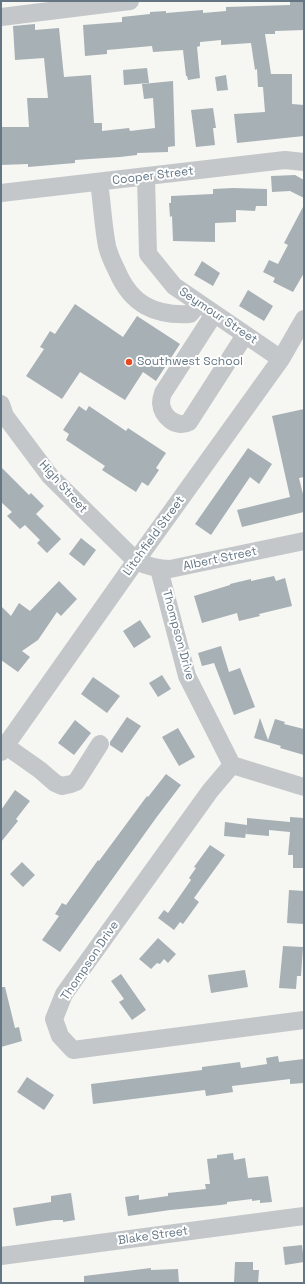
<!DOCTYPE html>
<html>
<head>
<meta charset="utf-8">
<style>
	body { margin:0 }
	#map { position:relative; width:305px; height:1284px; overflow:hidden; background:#f6f6f2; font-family:"Space Grotesk",sans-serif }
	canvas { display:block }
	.frame { position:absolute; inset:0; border:2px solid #647684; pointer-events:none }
</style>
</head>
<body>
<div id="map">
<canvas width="305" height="1284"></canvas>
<div class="frame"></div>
</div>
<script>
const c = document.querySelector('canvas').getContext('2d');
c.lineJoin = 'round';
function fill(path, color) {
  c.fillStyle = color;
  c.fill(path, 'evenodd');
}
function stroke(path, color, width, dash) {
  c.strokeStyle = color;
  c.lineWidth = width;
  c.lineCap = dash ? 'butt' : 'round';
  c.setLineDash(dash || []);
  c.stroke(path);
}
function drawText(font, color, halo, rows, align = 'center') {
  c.font = font + ' "Space Grotesk",sans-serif';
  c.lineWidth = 4;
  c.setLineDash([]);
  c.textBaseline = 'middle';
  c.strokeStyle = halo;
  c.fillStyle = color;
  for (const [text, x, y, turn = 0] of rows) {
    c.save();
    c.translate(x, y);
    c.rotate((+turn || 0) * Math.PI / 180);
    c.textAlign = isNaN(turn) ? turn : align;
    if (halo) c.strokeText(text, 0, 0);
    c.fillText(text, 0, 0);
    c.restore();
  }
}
fill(new Path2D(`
	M290,1H304V30L275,31V34H265L271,74H292V104L304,105V136L237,143L234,114L265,112L263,87H258L257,69L255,70L251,43L221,45V40L200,42V46L197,47L200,78L188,80L187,76H186L183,50L153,52L152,46L107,50V54L85,56L83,25L122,22V17L150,14V12L166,11V13L203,10V13L226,11V7L290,5Z
	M35,24V30L59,28L64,77L91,75L94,123H102V131L129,128L130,131L155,128L153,98L144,99L142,84L173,81L175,146L168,147V152L137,153V155L120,157L75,160V163L28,167V164L1,165V127H29L27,98H48L44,58L15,60L13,26Z
	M147,68L149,83L124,85L123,70Z
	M226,75L228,90L217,91L215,77Z
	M213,108L216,128H213L215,145L196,147L191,110Z
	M295,175L304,180V198L290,191L272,192L271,176Z
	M233,188L267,189V206H256L255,211L236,210V222L215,223V242L173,241L172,216L170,217L169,203H171V196L213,194V189Z
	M304,205V273L293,292L273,282L275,278L263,272L269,260L278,264L288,245L284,243Z
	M202,261L220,273L213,286L194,275Z
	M248,290L273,306L264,321L239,306Z
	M75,304L123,337L137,316L180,344L156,381L143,372L125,400L80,372L62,399L26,376L44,349L40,347L50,331L55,334Z
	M79,406L86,411L89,406L126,431L128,428L166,453L156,468L159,470L148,486L142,482L136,492L102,470L105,466L66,440L69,434L63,430Z
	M304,409V477L299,478L304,498V512L242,527L237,510L290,497L272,416Z
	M248,448L272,464L259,484L250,477L211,535L195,524Z
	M1,467L29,495L31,493L44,506L36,514L61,539L47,553L37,543L40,540L25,525L20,529L7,516L12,512L1,502Z
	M81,538L96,550L84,566L69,554Z
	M274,576L276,581L285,578L292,606L259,614L260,616L239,621L237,613L202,623L194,596L230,585V584L251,579V581Z
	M59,581L77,599L61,616L57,612L38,640L22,651L30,657L18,672L1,660V606L11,616L19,603L30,611Z
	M140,620L151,637L134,648L123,631Z
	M221,646L229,672L240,668L255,707L234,715L214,663L202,666L198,653Z
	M162,675L171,689L158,697L149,683Z
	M93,677L120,696L107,713L81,694Z
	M127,717L141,726L122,753L110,745V742Z
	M260,718L268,740L275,719L285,722L284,724L304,729V755L280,748L281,746L254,738Z
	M75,720L91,733L74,755L58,743Z
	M178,728L195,757L179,766L162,737Z
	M166,774L181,785L156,818L60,952L42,940L59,916L55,914L62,903L66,905L98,860L99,861L147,796L148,797Z
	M15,790L30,801L16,819L18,821L1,842V810Z
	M290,817L304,818V868H293V855H288L290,832L269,830V836L246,834L247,827L245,838L224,836L225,822L247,825V818L290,822Z
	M210,845L225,855L194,898L199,902L183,924L180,922L174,930L158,918L164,910L168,913L191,880L189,878L196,868L194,867Z
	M22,862L35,875L23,887L10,874Z
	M289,890L304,891V924L287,923Z
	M158,938L176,954L168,963L164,959L160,964L157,963L151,969L139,959Z
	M283,946L303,947L301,976H297L296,989L279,988Z
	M245,970L248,987L211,993L208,975Z
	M121,974L146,1010L132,1020L119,1002L124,999L111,981Z
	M1,987H5L15,1028L19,1027L22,1041L1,1047Z
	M278,1056L279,1062L304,1059V1083L290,1084V1079L232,1086L233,1092L206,1096L205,1090L93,1104L91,1084L202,1070V1067L240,1062L241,1068L267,1064L266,1058Z
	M27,1077L54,1095L44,1110L17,1092Z
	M233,1153L234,1160L245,1158L248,1178L268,1176L272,1202L260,1203V1200L252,1201V1199L227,1202V1204L221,1205L170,1210L128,1216L125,1197L139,1195V1200L168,1196V1193L206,1189L205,1184H210L207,1159L217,1158V1155Z
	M71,1193L75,1220L63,1222V1220H54L16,1226L13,1208L51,1202V1196Z
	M302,1245L304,1262L285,1265L283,1247Z
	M235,1262H253V1270H259L258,1283H234Z
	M151,1268V1270L178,1269L179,1283H84V1276Z`), '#a7b0b5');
stroke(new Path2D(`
	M1,17L130,1
	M146,177L148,254L174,286L281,359
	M99,182C102,203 103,225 107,246C109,255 113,263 117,271C131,304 154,316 190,314L199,303
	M1,193L285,160L304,162
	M214,314L163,393C162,396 161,400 161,403C162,416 176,429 189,422L245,335
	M1,404L5,416L50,476L136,561C147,566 158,569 170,569L304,541
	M159,569L187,676L232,765
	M6,746L40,770L55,783L62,786L71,784L76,782L100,744
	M1,752L128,572L281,359L304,319
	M304,787L232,765L210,791L64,994L54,1019L60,1036L73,1050L304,1020
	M1,1256L304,1216`), '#c3c7ca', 18);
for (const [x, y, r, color] of [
	[129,362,4,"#e74921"]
]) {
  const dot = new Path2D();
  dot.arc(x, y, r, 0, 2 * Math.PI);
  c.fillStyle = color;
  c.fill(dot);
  stroke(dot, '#fff', 1.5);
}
drawText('12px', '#647684', '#fff', [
	["Cooper Street",153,176,-7],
	["Seymour Street",218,316,34],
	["High Street",63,487,48],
	["Litchfield Street",154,536,-54],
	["Albert Street",220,559,-12],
	["Thompson Drive",178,635,75],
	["Thompson Drive",90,961,-56],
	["Blake Street",153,1236,-8]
]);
drawText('12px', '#647684', '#fff', [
	["Southwest School",137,362]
], 'left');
</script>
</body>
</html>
